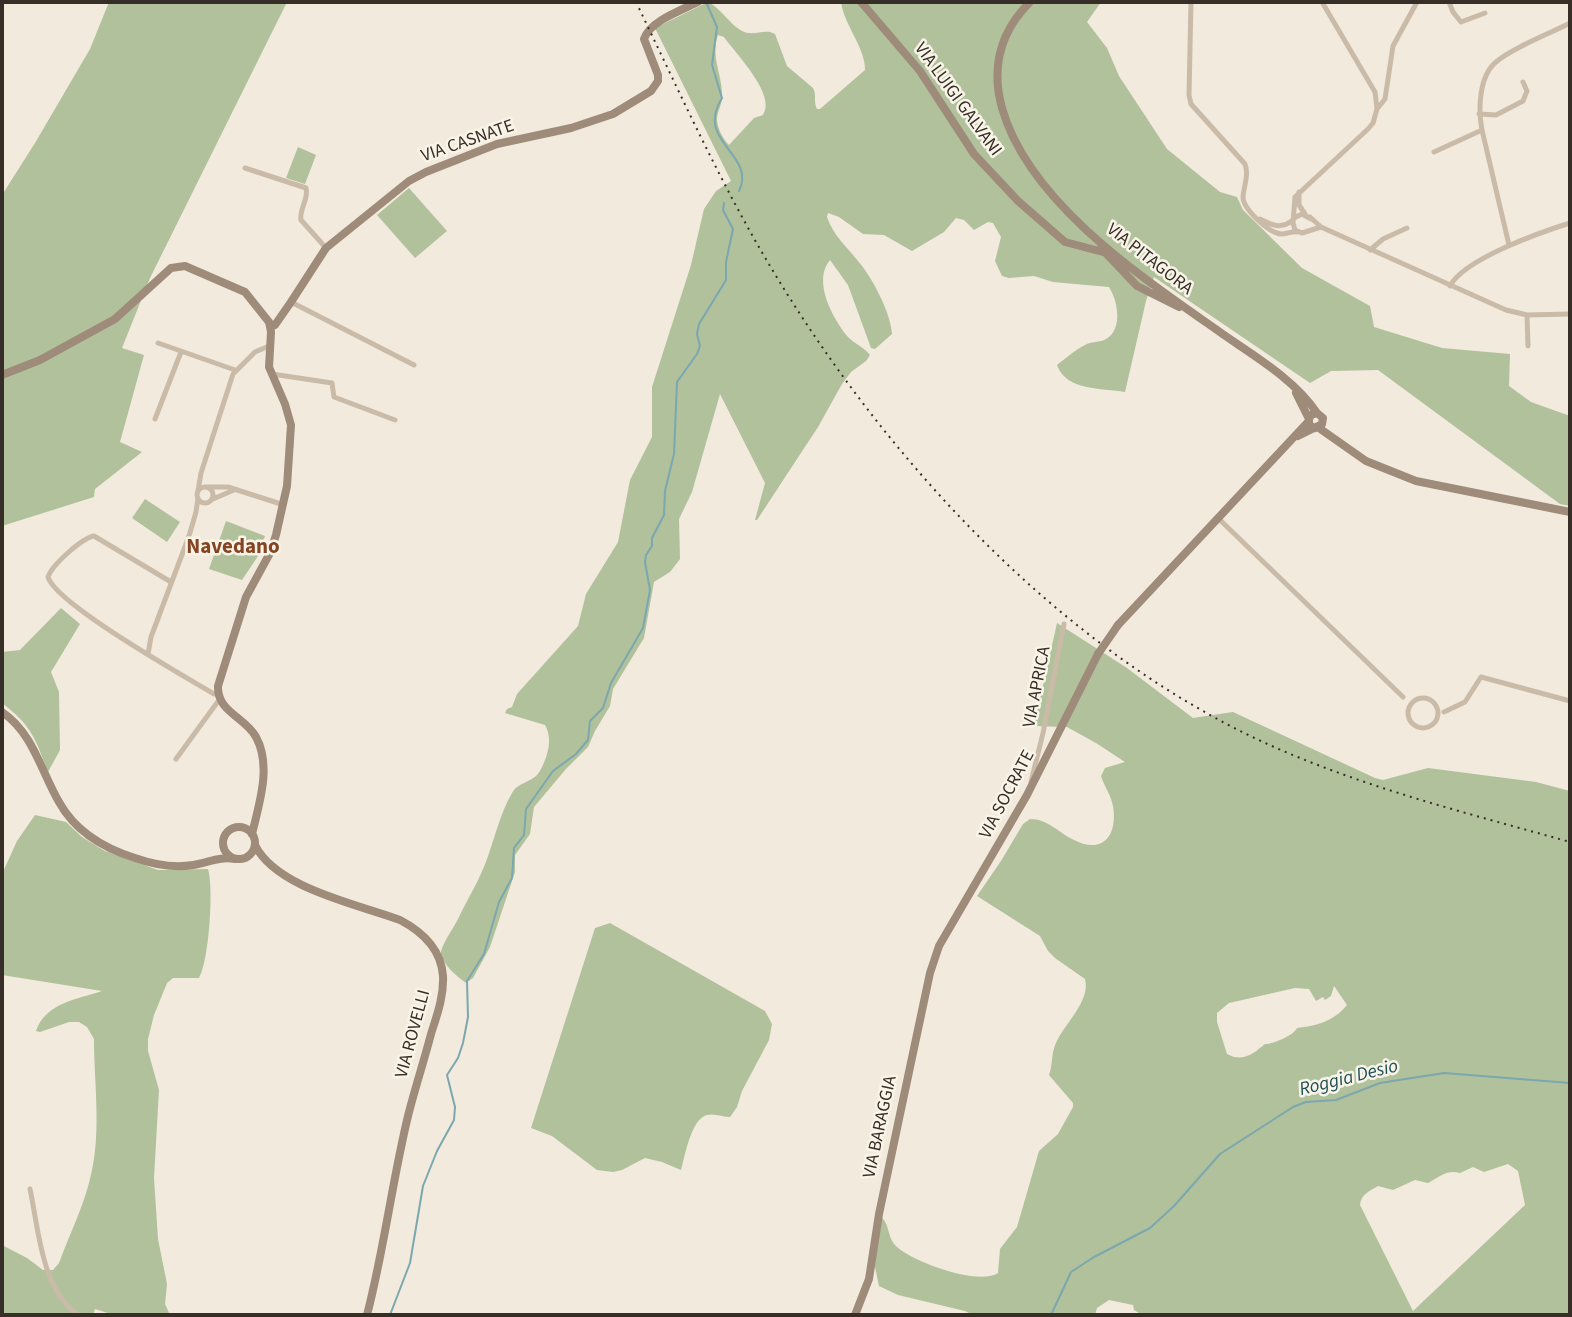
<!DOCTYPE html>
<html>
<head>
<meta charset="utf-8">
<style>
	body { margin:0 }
	#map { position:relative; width:1572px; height:1317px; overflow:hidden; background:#f2eadc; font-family:"Source Sans 3",sans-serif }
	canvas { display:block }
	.frame { position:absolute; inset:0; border:4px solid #372e28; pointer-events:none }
</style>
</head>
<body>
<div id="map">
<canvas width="1572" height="1317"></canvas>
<div class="frame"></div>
</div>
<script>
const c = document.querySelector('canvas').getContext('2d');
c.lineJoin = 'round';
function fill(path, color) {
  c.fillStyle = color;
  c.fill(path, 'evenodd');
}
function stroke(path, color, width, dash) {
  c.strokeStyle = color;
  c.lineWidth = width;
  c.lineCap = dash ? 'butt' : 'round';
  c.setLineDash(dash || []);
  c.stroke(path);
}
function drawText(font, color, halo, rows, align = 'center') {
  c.font = font + ' "Source Sans 3",sans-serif';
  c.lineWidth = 5;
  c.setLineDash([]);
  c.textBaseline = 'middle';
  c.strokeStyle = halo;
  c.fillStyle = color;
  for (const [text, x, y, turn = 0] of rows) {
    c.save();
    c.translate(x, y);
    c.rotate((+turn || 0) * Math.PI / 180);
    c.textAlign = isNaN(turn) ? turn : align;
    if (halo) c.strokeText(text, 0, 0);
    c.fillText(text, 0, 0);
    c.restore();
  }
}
fill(new Path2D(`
	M109,2H287L150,278L122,348L144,355L120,442L142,452L95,489L94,497L2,526V195L35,143L90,49Z
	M708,2C722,9 729,24 742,31C753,37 765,28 775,34L787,66L813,88C817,95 813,102 817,109H820L865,70C866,49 844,25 841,2H1101L1087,22L1107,48L1119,76L1167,149L1220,192L1237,197L1243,210L1302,268L1370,306L1374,327L1442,348L1510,354L1509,386L1531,402L1570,416V506L1560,504L1378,370L1331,371L1310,383L1154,277L1146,301L1125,392C1102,388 1066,391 1057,365C1066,358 1075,350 1085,345C1091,341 1100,343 1106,339C1124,329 1117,299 1109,287L1053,282L1034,276L1009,278L1002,276L995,261L1001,237L993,223L988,222L974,230L964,220L956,218L944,232L912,251L884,235L863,234L839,217L828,213L827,217C833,235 846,246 858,261C872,277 891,313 892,334L875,349L871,348L848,285L830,260C812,281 833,319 848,337C855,344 864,347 870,355L866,361L851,372L842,384L818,427L757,520H755L765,483L720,394L692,492L679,519L680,559L670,572L654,582L644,638L613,689L610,706L595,731L588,747L566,769L534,807L530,834L515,855V872L490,947L473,978L466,983C458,977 444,966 441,955C439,948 455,926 459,917C468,898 480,879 487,859C495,837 500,814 512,793C519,781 533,783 540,771C548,756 553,739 545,725L505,713L507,709L512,707L517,694L578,626L586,594L618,542L630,480L652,437V387L691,265L704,209L716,191L731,181L655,28ZM718,35L724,37C736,54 777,95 763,115L754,118L729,145C723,139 717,128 717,119C717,112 722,105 722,97C723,76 710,56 718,35Z
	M298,147L316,155L305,184L286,178Z
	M409,188L447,231L415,258L377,215Z
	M145,499L180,522L167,542L132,518Z
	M226,521L265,536L258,556L242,580L209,569Z
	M61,608L80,624L51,672L59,692L60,750L48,772C35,738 32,726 2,703V652L20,650Z
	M1057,623L1127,668L1193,718L1233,712L1375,778L1383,780L1428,768L1536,782L1570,791V1315H1142L1134,1310L1133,1305L1109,1300L1097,1308L1095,1315H973L965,1311L898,1295L879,1286L875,1267L878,1215C891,1222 886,1236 896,1246C912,1262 979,1286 998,1273L1000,1249L1017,1227L1039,1151L1058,1134L1073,1107V1103L1049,1075C1053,1065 1051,1053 1056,1043C1064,1024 1091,1001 1085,979L1055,958L1048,951L1040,936L977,896L1001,861L1023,824L1030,819C1048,819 1059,833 1074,840C1103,855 1118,835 1113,806C1111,795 1104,786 1101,776L1105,768L1125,762L1096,743L1067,727L1034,726ZM1334,986L1347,1005C1334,1021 1317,1026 1297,1028C1293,1036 1273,1044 1265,1044C1254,1053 1243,1063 1227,1054L1217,1022V1013L1229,1003L1295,988L1309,989L1316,1001L1323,997L1325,1000L1331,996ZM1508,1164L1518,1171L1525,1205L1413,1311L1360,1205C1361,1194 1370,1191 1378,1186L1393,1190L1415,1180L1428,1183C1439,1177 1447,1169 1460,1173L1473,1167L1484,1172Z
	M35,815L66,822L82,837L105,851L158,870L208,869C214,888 209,962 199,978H173L167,983L154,1015L148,1039V1051L159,1090L154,1178L158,1239L167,1284L165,1304L170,1315H114L95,1309L93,1315H2V1245L27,1258L43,1270H53L59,1263C70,1233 86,1202 92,1170C101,1128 94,1082 94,1039L87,1027L79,1022H69L40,1032L36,1031C46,1002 79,999 102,991L2,975V874L17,841Z
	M610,923L765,1011L772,1024L769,1040L742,1091L737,1107L730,1117C723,1117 714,1113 707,1115C691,1119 685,1156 681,1170L662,1162L645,1158L622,1170L613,1172L597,1170L552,1136L531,1128L595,928Z`), '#b0c19c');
stroke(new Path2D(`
	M706,2L717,27L712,65L722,98C694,142 757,154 739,191
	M390,1315L410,1263L423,1186L437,1151L454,1120L455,1107L447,1075L458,1058L463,1043L468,1017L467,981L484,954L499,902L512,878L514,848L524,835L526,809L553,771L576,754L588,740L590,721L603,708L611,683L643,628L650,590L645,562L646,555L652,546V538L664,515L665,491L674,454L677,382L697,354L700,346L697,334L699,324L726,280V262L733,229L723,210L724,203
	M1051,1315L1071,1272L1094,1257L1150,1228L1174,1206L1220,1154L1293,1107L1306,1102L1336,1100L1380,1083L1444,1073L1570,1083`), '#7ba7af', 2);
stroke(new Path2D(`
	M1191,2L1189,95L1191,104L1245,164C1249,175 1244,185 1243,197C1243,209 1269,233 1281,234C1287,234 1292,231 1298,232
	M1449,2L1453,12L1461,22L1485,13
	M1377,109L1385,99L1393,46L1417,2
	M1479,114L1496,115L1523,101L1527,91L1523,82
	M1482,130C1478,109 1479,76 1496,62C1514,47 1549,34 1570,23
	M1434,152L1482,130L1509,245
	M245,168L306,188C309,199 299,209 301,220L326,248
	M1299,192V205L1305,214
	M1310,217L1321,227L1506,310L1527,315L1570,314
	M1294,218L1302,214L1311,219
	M1260,219C1273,225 1280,230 1293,220
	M1321,227L1302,233L1295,230L1293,223L1295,197L1368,129L1373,123L1377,109L1375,92L1322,2
	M1370,250L1383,239L1407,228
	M1450,286C1464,259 1541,232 1570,223
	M291,302L414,365
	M1527,315L1528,346
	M158,343L235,370
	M272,374L332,383L334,397L395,420
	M155,419L181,352
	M197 495a8 8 0 1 1 16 0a8 8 0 1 1-16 0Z
	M206,487H228L284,505
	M198,491L201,473L233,374L255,352L269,346
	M213,499L234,490
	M1219,519L1403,697
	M171,582L94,536C82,538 52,565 48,577C56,604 184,676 214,694H218
	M148,654L151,637L189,536L196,512L198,498
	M1408 713a15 15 0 1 1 30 0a15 15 0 1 1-30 0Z
	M1444,712L1465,702L1481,677L1570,701
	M176,759L219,700
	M1031,782L1043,733L1064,624
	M30,1189C39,1231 41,1288 78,1315`), '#cabba8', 5);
stroke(new Path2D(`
	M861,2L920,71L974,154L1018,201L1065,242L1103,252
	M1030,2C1000,32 991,68 1002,108C1029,204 1146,280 1224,335C1256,357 1295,380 1317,413
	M1101,248L1137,286L1179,307
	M271,327L275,325L291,302L326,248L409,181L426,172L497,144L571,128L613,114L651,91L658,81V75L644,39C650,21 682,10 698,2
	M2,375L40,360L115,319L171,268L185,266L245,292L269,322L271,332L269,367L285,404L291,425L287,486L276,535L270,553L246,597L218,686C217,712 245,717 256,737C272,766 259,804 252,834
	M1296,393L1309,419
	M1319,428L1366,461L1416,481L1570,512
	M1298,436L1322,424L1323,418L1317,413L1311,415L1309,419V425L1315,428
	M1118,625L1308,422
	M2,712C33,733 41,771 59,802C75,831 103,848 135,858C152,864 174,868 193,865C208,863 219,856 235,859
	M223 843a16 16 0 1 1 32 0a16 16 0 1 1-32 0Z
	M255,845C276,888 357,904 400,920C423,932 441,949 443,976C444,996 437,1015 431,1034C424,1061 415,1088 408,1116C392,1182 384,1250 367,1315
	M855,1315L869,1279L879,1214L899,1119L930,973L939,946L1027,795L1098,654`), '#9e8b79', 8);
stroke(new Path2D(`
	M636,2C678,89 718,178 767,261C882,455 1056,646 1263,742C1361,787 1467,813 1570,842`), '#372e28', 2, [2, 5]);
stroke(new Path2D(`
	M1098,654L1118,625`), '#9e8b79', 8);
drawText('18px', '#372e28', '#f9f4e8', [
	["VIA LUIGI GALVANI",957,100,54],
	["VIA CASNATE",468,142,-19],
	["VIA PITAGORA",1149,260,38],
	["VIA APRICA",1038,687,-79],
	["VIA SOCRATE",1008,795,-62],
	["VIA ROVELLI",414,1034,-75],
	["VIA BARAGGIA",881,1127,-78]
]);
drawText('italic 19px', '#1e4e58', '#f9f4e8', [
	["Roggia Desio",1349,1079,-14]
]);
drawText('bold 21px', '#854522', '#f9f4e8', [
	["Navedano",233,548]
]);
</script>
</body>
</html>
